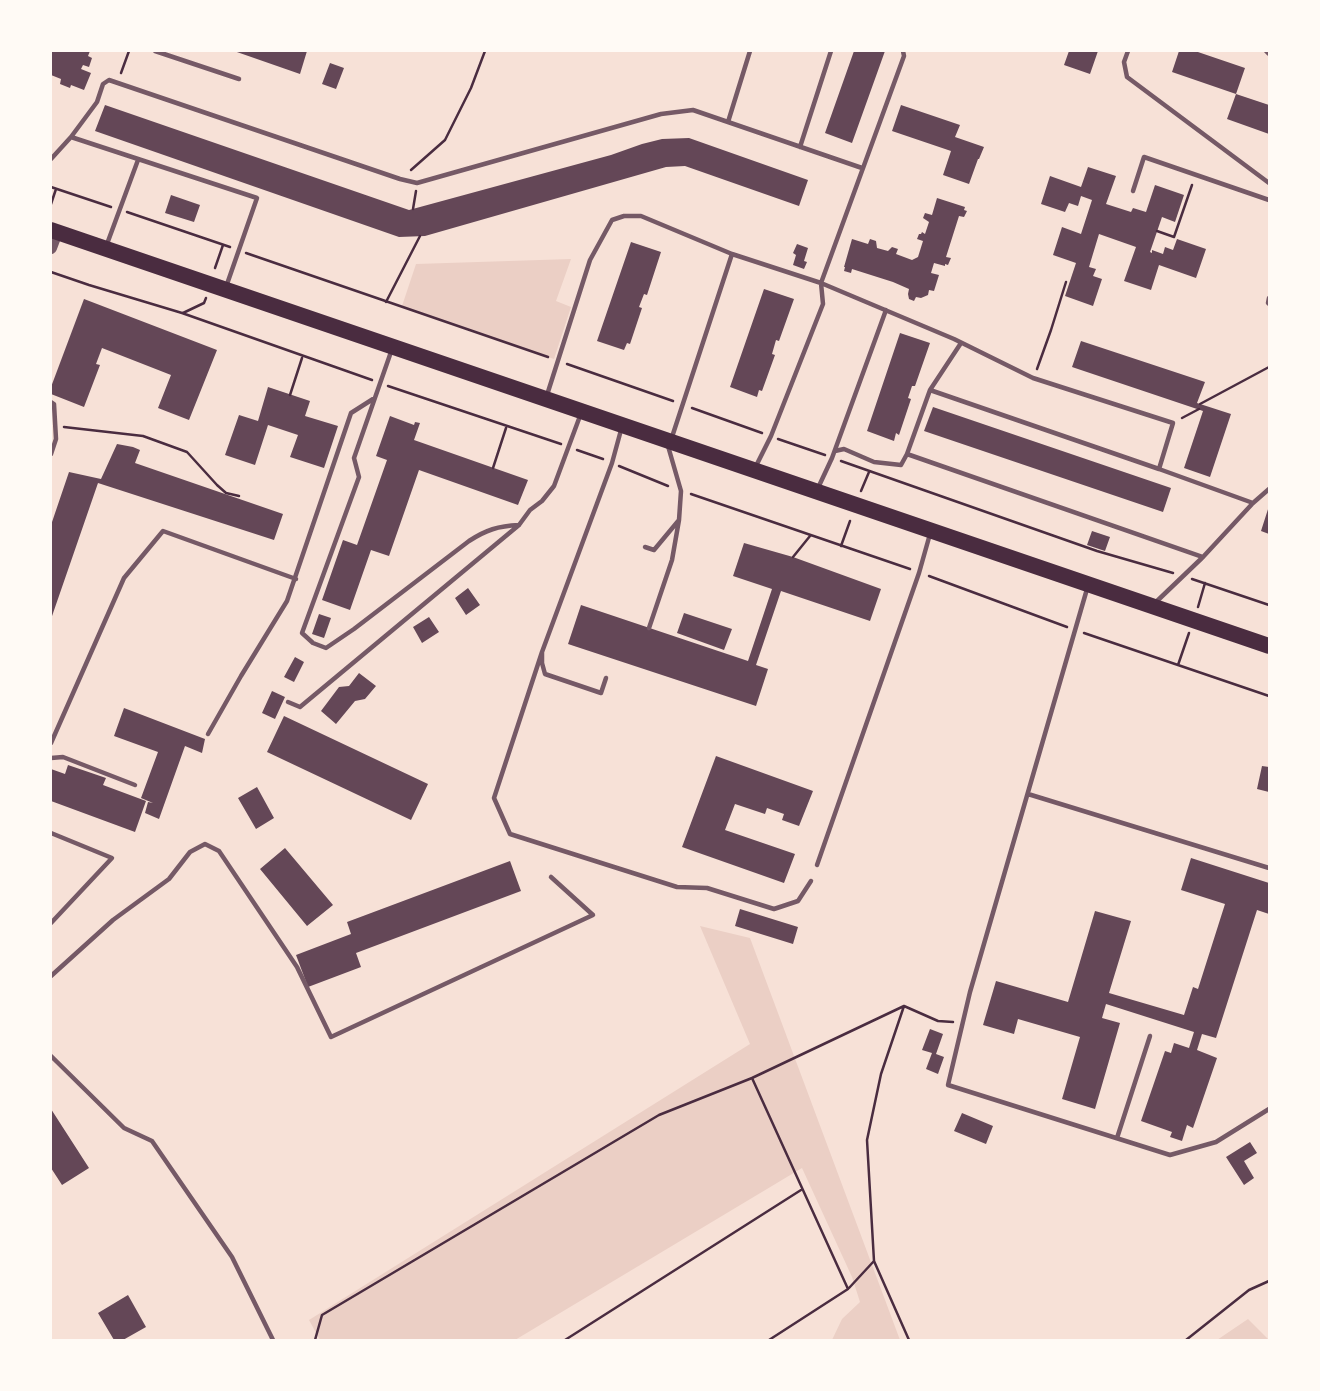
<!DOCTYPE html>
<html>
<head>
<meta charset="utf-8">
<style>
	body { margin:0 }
	#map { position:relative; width:1320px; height:1391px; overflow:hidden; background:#f7e1d7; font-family:"Roboto Condensed",sans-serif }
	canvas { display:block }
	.frame { position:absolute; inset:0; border:52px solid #fffaf5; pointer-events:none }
</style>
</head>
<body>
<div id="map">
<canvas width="1320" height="1391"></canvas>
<div class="frame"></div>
</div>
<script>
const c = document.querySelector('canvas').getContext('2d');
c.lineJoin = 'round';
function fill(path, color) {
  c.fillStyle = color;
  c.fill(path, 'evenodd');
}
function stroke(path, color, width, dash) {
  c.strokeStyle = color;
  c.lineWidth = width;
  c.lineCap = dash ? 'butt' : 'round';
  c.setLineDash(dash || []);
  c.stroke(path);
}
fill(new Path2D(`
	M571,259L556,301L571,307L554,359L402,306L416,264Z
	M700,926L750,938L900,1340H832L842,1319L860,1302L852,1277L802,1168L515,1340H320L309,1320L750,1044Z
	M1248,1319L1269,1340H1217Z`), '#ebcfc5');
fill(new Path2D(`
	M51,51H90L88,56L92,58L89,67L83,65L81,69L91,73L84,90L71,85L70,88L60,84L61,79L51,75Z
	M234,51H307L300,74Z
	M854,51H885L852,143L825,133Z
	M1069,51H1098L1090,74L1064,65Z
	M1179,51H1195L1245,68L1236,94L1172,72Z
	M330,63L344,68L336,89L322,84Z
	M1236,94L1269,105V134L1227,119Z
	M105,105L409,210L611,155L642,144L662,139L689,138L808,180L799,206L685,166L666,167L425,236L399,237L95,131Z
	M901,105L960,125L955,137L984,147L979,159H978L969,184L943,175L951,151L892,131Z
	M1088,167L1116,176L1106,204L1131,212L1133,208L1146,212L1155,185L1184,195L1175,222L1162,217L1150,252L1152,253V250L1163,254L1165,247L1173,250L1177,239L1206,249L1196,278L1159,265L1151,290L1124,281L1136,247L1099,234L1089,267L1096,269L1093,276L1102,279L1093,306L1065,296L1076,263L1053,255L1062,227L1081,234L1092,200L1081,196L1078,206L1069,203L1065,212L1041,204L1050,176L1081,187Z
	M171,195L200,205L194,222L165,213Z
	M937,198L965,207L964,210L967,211L964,217L959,216L946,257L951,258L948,265L945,264V266L934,263L931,273L939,275L934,291L929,290L928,295L921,298L916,297L914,301L909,299L908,294L909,289L893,282L852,269L851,273L844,271L845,267H844L852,239L868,244L870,239L876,241L877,248L888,251L892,247L898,249L896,254L912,260L918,257L923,241L917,239L919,234H921L922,232L925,234L929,222L923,218L925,213L932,215Z
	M631,242L661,252L647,295L644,294L639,307L642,308L630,344L627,343L624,350L597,341Z
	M797,244L808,248L804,261L807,262L804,269L793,265L796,255L793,253Z
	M764,289L794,299L779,341L776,340L772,354L775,355L762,391L759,390L757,397L730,387Z
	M84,299L217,350L189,420L158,408L171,375L102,348L96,364L100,365L84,407L51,394V387Z
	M900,333L930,343L915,386H912L908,398L911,399L899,435L896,433L894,441L867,431Z
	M1081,341L1205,382L1197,403L1231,414L1210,477L1184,468L1203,411L1072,367Z
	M268,387L310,401L305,416L338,426L324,468L290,457L298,435L268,425L255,465L225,455L239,415L258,421Z
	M933,407L1171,488L1163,512L924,431Z
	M390,416L414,425L415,422L420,423L414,440L528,480L518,505L419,470L389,556L371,550L350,610L322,600L343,540L357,545L387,460L376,456Z
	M117,444L133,447L140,450L135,463L283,514L274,540L98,483L51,619V525L69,472L101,479Z
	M1269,506V534L1261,531Z
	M1092,531L1110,537L1105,551L1087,545Z
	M744,543L793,557L881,589L870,621L781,591L756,665L768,669L756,706L568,644L581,605L748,661L772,589L733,576Z
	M468,588L480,605L466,615L455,598Z
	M684,613L732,629L724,650L677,633Z
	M319,614L331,618L324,638L312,634Z
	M429,617L439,632L422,643L413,627Z
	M295,657L304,662L294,682L284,677Z
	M359,673L376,686L365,699L355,701L336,724L321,711L339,687L349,686Z
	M272,691L285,697L275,719L262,713Z
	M124,708L205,739L202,753L185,746L159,819L145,813L148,802L153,803L141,798L158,752L114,736Z
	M284,716L428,784L411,820L267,752Z
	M716,756L813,791L799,826L782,820L784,814L767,808L765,814L735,804L725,830L795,854L784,883L682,847Z
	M68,765L106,778L103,785L146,801L135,832L51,801V769L65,774Z
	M1262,766L1269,767V792L1257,789Z
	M257,787L274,818L256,829L238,798Z
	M285,848L333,905L307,926L260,869Z
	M1191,858L1269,883V914L1257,910L1216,1038L1202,1034L1197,1050L1217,1058L1193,1128L1187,1125L1182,1141L1170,1137L1172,1132L1141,1121L1165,1051L1171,1053L1174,1043L1189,1048L1194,1032L1106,1004L1102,1018L1120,1023L1095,1109L1062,1099L1080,1037L1018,1019L1014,1034L983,1025L996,981L1068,1002L1095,911L1131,921L1109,993L1184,1015L1193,987L1198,989L1225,904L1181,890Z
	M510,861L521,891L356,953L361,967L308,987L296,955L351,934L347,922Z
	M740,909L798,927L793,944L735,926Z
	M930,1029L943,1034L936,1054L944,1057L938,1074L926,1069L932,1053L922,1050Z
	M51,1109L89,1168L62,1185L51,1168Z
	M962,1113L993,1126L986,1144L954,1131Z
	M1250,1142L1257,1153L1244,1161L1254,1178L1244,1185L1226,1157Z
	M128,1295L146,1327L123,1340H114L98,1313Z`), '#644757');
stroke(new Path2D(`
	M121,73L129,51
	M411,170L445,140L471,88L485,51
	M51,187L111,207
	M51,204L56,189
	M413,209L416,191
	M127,212L230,247
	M1157,231L1174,237L1192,185
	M246,253L548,357
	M215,268L223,245
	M51,272L89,285L182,313L372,380
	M386,302L420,236
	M183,313L204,303L206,298
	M567,364L673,401
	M1037,369L1051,330L1066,282
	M388,386L561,444
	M290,395L302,358
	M1200,404L1269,367
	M692,408L762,433
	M1182,418L1199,409
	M64,427L143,436L187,452L217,485L226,493L239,496
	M778,439L825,455
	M577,450L603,459
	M841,461L1097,551L1173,573
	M619,466L668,486
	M493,468L506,428
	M861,491L869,472
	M691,494L910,569
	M841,546L850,521
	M793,557L810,536
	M929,576L1067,627
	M1192,579L1269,605
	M1198,607L1205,583
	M1084,633L1269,696
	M1178,665L1189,633
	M874,1261L909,1340
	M849,1288L874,1261L867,1140L881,1074L904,1006
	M315,1340L322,1315L659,1115L752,1078
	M565,1340L801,1190
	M769,1340L848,1289L752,1078L904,1006L938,1021L953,1022
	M1186,1340L1249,1290L1269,1281`), '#4a2c40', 2.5);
stroke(new Path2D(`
	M155,51L239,79
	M1128,51L1124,62L1127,77L1269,183
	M1266,51L1269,54
	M728,122L750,51
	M800,147L831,51
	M51,159L71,137
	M1133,191L1144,157L1269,200
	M107,244L138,160
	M226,287L257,198L71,137L97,102L103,84L109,80L400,179L417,183L661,114L693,110L862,168
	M1269,298L1268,303L1269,304
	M392,349L354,458L359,477L302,633L313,643L326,648L354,629L469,541C486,530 498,526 519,525
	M930,390L961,343
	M547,395L590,260L612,220L624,216H641L732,254L821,283L954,339L1033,378L1173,423L1159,469L1253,503
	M51,402L54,404L56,439L51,454
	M672,437L732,254
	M835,451L844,449L874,462L901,465L907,454L930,390L1159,469
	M907,454L1203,557
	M756,466L771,436L823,304L821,283L904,56L903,51
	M818,488L832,458L886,310
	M645,547L654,550L679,520L681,491L668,446
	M1087,589L970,992L948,1085L1170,1155L1216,1142L1269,1109
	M1156,602L1203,557L1253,503L1269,489
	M649,628L672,560L679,520
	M542,652L494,798L510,834L677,887L707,888L774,909L798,901L811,881
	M606,678L601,693L545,674L542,663V652L612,463L621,430
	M288,702L300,707L519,525L530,510L542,501L554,486L580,416
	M208,734L241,676L287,601L351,413L373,399
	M51,743L124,578L163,531L296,579
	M51,758L63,757L135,785
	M1028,794L1269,868
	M51,833L112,858L51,923
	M817,865L919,573L930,534
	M51,976L113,920L169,879L190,852L205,844L219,851L297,967L331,1037L593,915L551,877
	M51,1056L124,1128L152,1141L232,1257L273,1340
	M1117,1138L1150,1036`), '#755966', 4.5);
stroke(new Path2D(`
	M51,248L57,232`), '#755966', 12);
stroke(new Path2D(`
	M51,230L1269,646`), '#4a2c40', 16);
</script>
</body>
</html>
